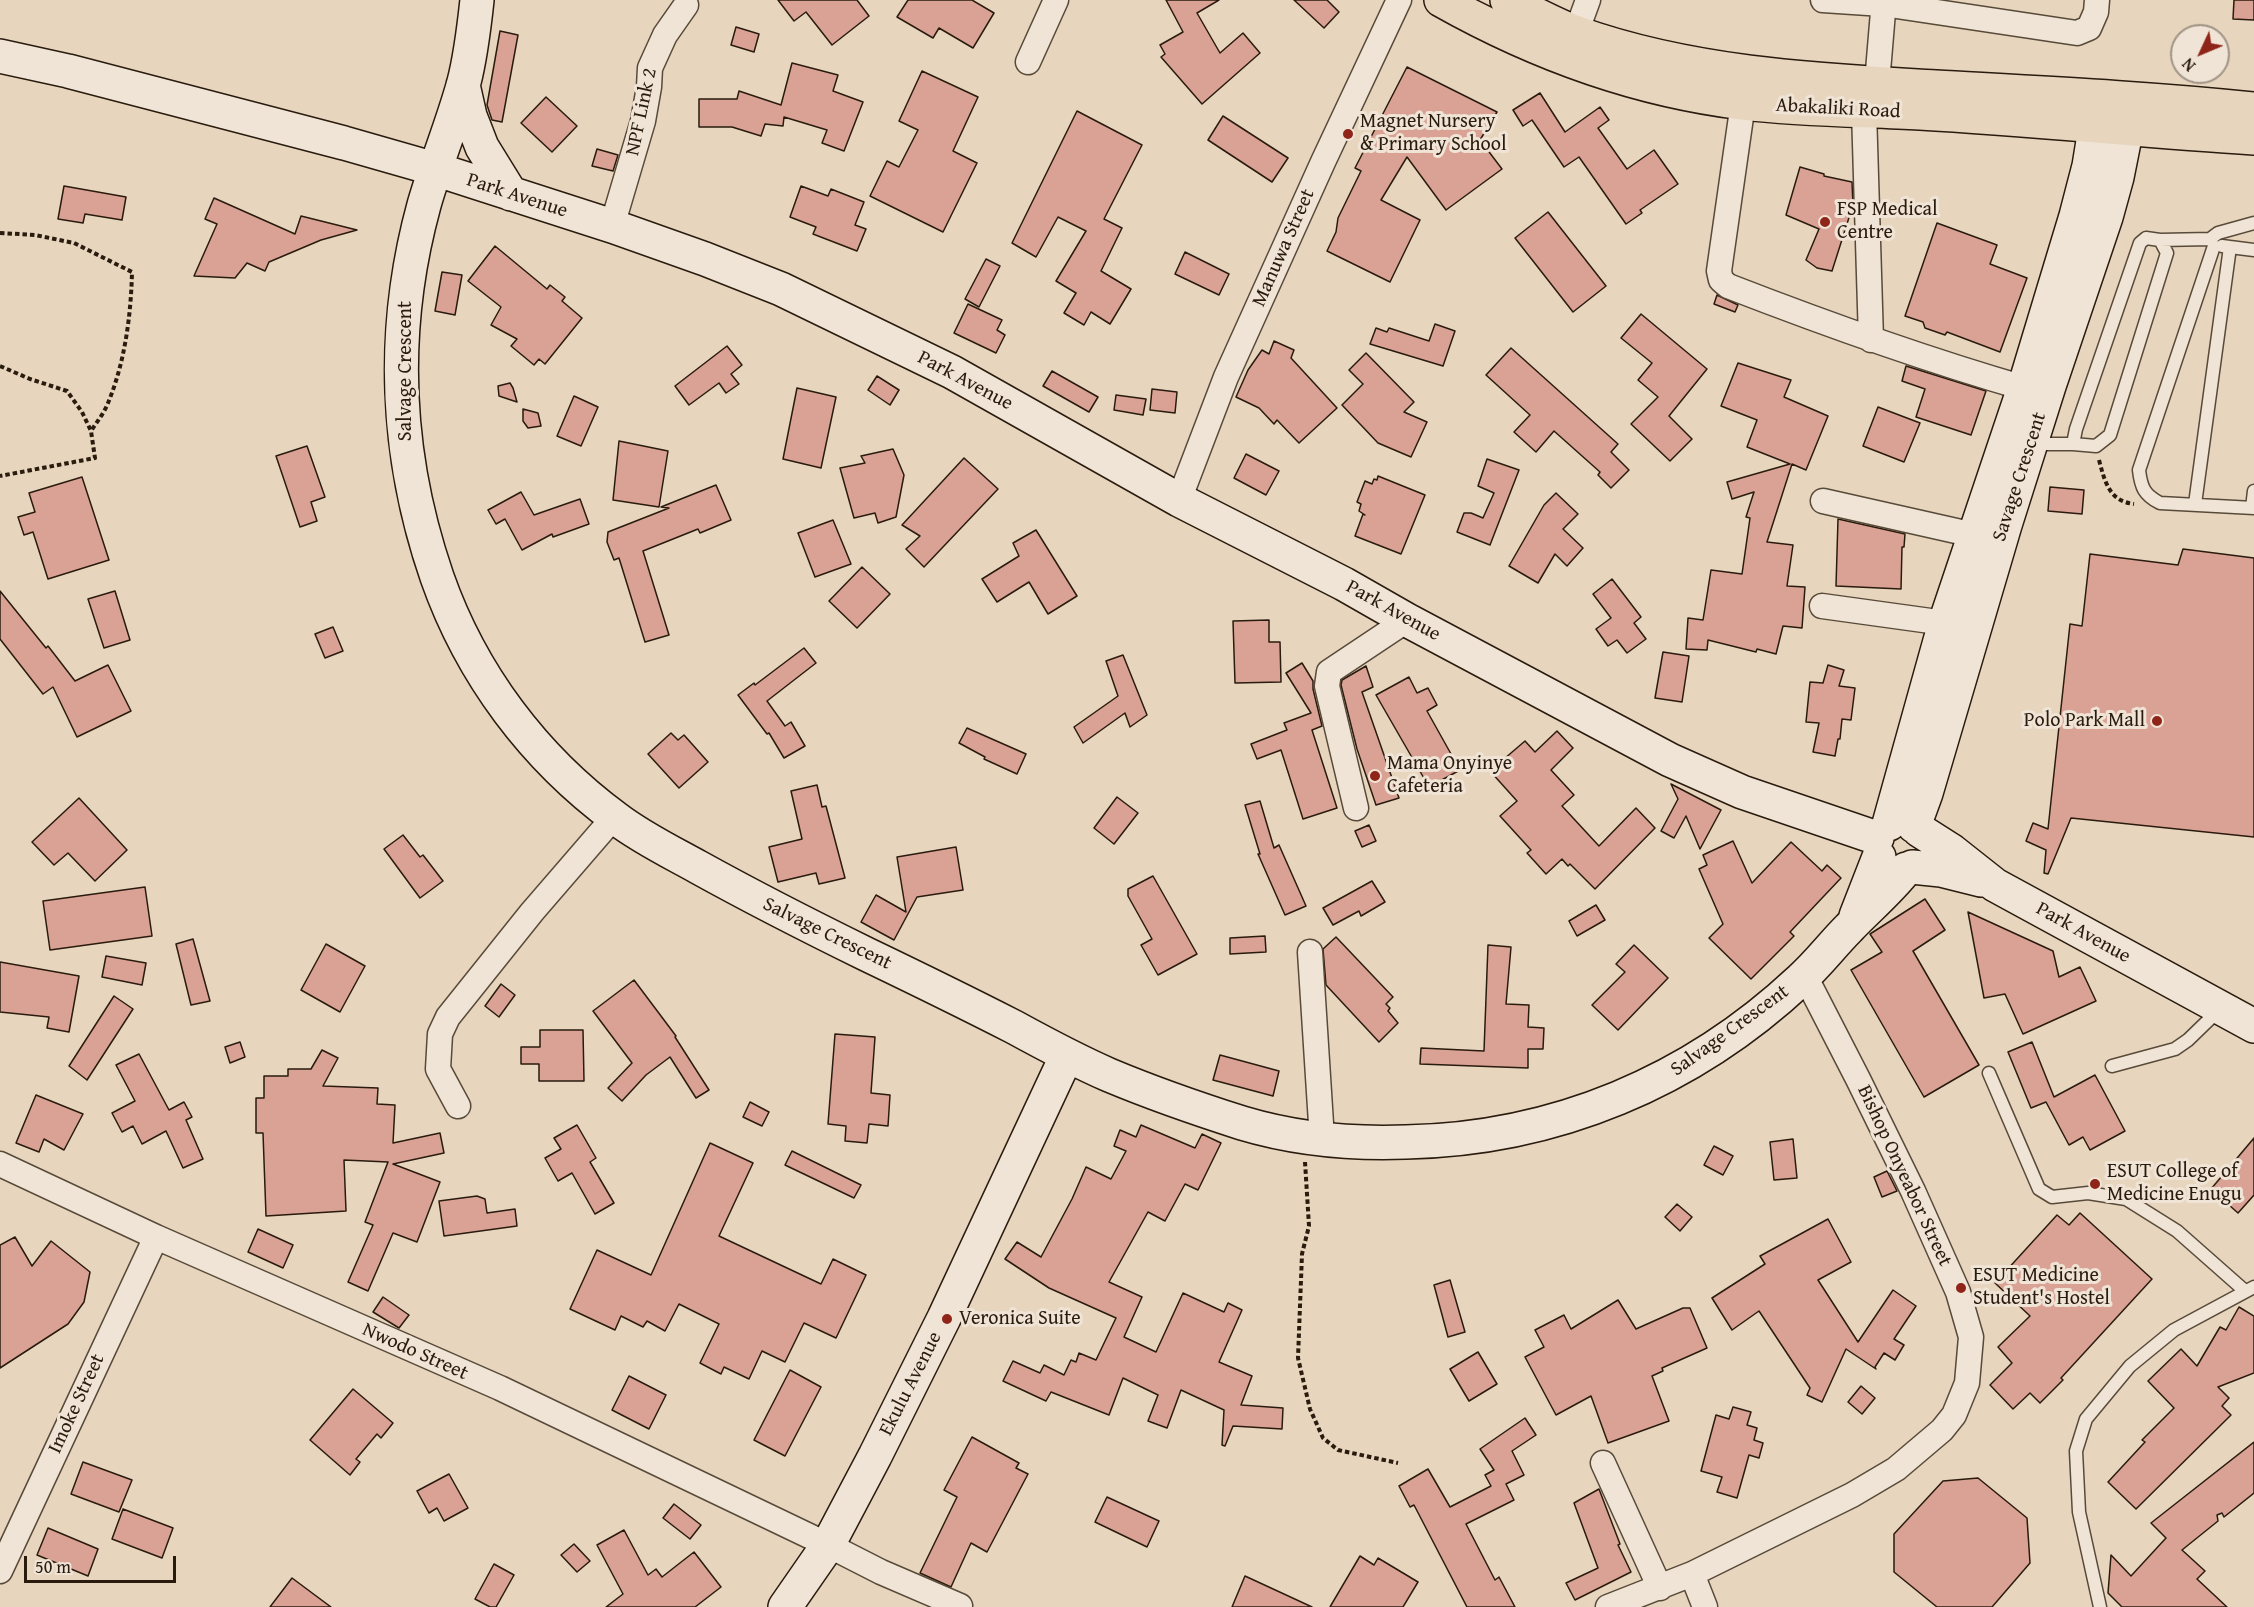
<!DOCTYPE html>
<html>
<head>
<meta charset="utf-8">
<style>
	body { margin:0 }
	#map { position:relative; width:2254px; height:1607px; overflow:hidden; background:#e7d5be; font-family:"Gentium Book Plus",serif }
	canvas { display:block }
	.north { position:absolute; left:2170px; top:24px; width:60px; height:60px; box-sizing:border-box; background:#efe4d5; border:2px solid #a09485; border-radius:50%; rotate:226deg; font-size:16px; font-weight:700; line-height:24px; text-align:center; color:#291b0d }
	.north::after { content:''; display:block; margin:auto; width:21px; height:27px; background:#8f2418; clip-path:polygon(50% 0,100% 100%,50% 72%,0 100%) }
	.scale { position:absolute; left:24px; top:1556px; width:152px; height:27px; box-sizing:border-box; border:3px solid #291b0d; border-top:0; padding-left:8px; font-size:18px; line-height:21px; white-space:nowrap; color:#291b0d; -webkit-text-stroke:4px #efe4d5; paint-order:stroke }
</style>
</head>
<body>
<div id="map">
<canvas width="2254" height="1607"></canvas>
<div class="north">N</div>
<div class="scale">50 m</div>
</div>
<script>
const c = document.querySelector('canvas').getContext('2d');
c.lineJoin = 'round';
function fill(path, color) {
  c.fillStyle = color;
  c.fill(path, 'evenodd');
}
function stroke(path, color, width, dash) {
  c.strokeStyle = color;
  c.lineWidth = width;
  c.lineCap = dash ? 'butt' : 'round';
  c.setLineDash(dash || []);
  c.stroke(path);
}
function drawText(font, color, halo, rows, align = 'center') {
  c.font = font + ' "Gentium Book Plus",serif';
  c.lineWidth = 6;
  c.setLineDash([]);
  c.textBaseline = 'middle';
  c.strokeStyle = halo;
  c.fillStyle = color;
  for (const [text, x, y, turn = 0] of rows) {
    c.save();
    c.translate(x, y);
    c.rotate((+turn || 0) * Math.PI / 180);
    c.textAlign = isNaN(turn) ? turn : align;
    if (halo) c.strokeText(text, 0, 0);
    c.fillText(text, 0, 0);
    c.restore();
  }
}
const building = new Path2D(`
	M778,0H857L869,16L832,45L806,12L794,21Z
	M908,0H972L994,13L973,48L939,28L933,38L897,17Z
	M1166,0H1219L1197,13L1220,53L1243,33L1260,53L1202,104L1161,57L1165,54L1160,45L1183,32Z
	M1294,0H1327L1339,12L1324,28Z
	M2234,0H2254V20L2233,19Z
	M736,27L759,34L754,52L731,45Z
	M500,31L518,35L502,122L492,120L487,105Z
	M792,63L838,75L833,91L863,102L844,151L822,143L827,130L784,117L783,126L765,124L761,136L732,127H699V99H737L739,91L781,105Z
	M1407,67L1497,112L1480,140L1502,169L1446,210L1407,157L1381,200L1420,220L1390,282L1327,251L1336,232L1338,218L1361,171L1355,168Z
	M922,71L978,97L953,151L977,163L943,232L870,196L887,161L899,167L918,130L899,121Z
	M1540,93L1565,132L1600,107L1609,120L1598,128L1627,169L1654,150L1678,184L1640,210L1642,213L1626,224L1579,157L1564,167L1532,120L1523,126L1513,110Z
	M546,97L577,126L552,152L521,123Z
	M1077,111L1142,145L1104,219L1122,228L1101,271L1131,289L1110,324L1091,312L1084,325L1064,313L1076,293L1056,281L1086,231L1058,217L1036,257L1012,243Z
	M1223,116L1288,158L1272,182L1208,140Z
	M597,149L618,155L613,171L592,166Z
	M1800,167L1824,174V176L1852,182L1853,205L1832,271L1817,268L1806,260L1819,229L1786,215Z
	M64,186L126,197L122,220L85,214L83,223L58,219Z
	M801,186L828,196L831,189L864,202L855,225L866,229L857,251L813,234L816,227L790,217Z
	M214,198L295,234L301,216L357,230L321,240L269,262L265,271L247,263L235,278L194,276L217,224L205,219Z
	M1548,212L1606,286L1573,312L1515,238Z
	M1937,223L1997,245L1990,264L2027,278L2000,352L1947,332L1945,335L1925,328L1923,322L1905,316Z
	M495,246L547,289L550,285L565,297L562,301L582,318L545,364L539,359L534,365L511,346L517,339L491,325L501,307L468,281Z
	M1185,252L1229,274L1219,295L1175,274Z
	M986,259L1000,266L979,307L965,299Z
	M442,272L462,275L455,315L435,311Z
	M1717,295L1738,305L1735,312L1714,304Z
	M968,304L1002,320L997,330L1005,335L996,353L954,333Z
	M1641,314L1707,369L1669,416L1692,439L1670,461L1631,424L1658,397L1638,380L1652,363L1621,338Z
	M1435,324L1455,331L1443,366L1370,344L1376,328L1387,332L1389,328L1429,341Z
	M1274,341L1294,350L1291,358L1337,408L1299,443L1277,420L1274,424L1259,408L1236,397L1248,370L1262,350L1269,354Z
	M727,346L742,365L731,374L739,384L726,393L719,383L689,405L675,386Z
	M1511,348L1618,444L1611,452L1629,470L1611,488L1598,475L1600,472L1554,431L1536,452L1514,432L1530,415L1486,375Z
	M1366,353L1414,402L1404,412L1427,422L1411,457L1378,443L1342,405L1363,384L1349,370Z
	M1738,363L1791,380L1784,397L1828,416L1806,470L1792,464L1767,542L1793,545L1787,586L1805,587L1802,628L1783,626L1776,654L1757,649L1756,652L1708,640L1707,650L1686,649L1688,618L1703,620L1711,570L1742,574L1750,518L1746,517L1754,492L1732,499L1727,482L1790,464L1747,447L1757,420L1721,406Z
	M1906,366L1986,391L1971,435L1916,417L1925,389L1902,381Z
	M1052,371L1098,397L1089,412L1043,386Z
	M877,376L899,390L890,405L868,390Z
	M510,383L513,388L517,402L499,396L498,386Z
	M797,388L836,397L821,468L783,459Z
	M1152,389L1177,392L1175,413L1150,410Z
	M1116,395L1146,399L1143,415L1114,410Z
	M574,396L598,407L581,446L557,436Z
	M1878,407L1920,423L1904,462L1863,446Z
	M523,409L538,413L541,426L528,428L523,421Z
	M619,441L668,451L659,507L613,500Z
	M307,446L325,497L311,502L317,521L300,527L276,456Z
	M893,449L904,475L896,517L878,523L875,513L854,518L840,468L865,463L861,456Z
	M1246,454L1279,471L1266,495L1234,478Z
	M964,458L998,489L924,567L906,549L920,536L902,525Z
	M1487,459L1519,470L1490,545L1457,532L1464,513H1471L1483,518L1494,493L1478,486Z
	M1378,476L1425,495L1401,554L1355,536L1363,514L1365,515L1359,511L1361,504L1357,502L1365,481L1372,484L1374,479L1377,480Z
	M82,477L109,560L48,579L33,532L24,535L18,517L35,512L29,493Z
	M716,485L731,520L700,533L698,529L643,551L669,635L645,642L619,558L614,560L607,542L608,532L669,508L661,507Z
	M2050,487L2084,490L2082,514L2048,511Z
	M521,492L534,515L580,499L589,524L553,537L552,534L522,550L505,519L496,524L488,510Z
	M1556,493L1578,514L1563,529L1583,548L1567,566L1555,554L1538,583L1509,566L1544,505Z
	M1838,519L1905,534L1904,547H1902L1901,589L1836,586Z
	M833,520L851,564L815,577L798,533Z
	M1036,530L1077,596L1048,614L1029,582L997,602L982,579L1019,556L1013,543Z
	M2183,549L2254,558V837L2071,818L2048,874L2044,873L2046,850L2026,841L2033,823L2048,829L2070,624L2082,626L2090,554L2178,565Z
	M862,567L890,594L857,628L829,601Z
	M1612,579L1641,617L1634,623L1646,639L1627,653L1617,640L1608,646L1596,629L1611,618L1593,594Z
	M0,591L46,648L48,646L75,681L108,665L131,711L77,737L53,687L43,694L0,639Z
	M115,591L130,640L104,648L88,599Z
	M1269,620V642H1280L1281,682L1235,683L1233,621Z
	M333,627L343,651L325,658L315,634Z
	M804,648L816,663L767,701L785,726L791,722L805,746L784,758L769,733L767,734L738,695L754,683L755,685Z
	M1663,652L1689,656L1682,702L1655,698Z
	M1123,655L1147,715L1130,727L1125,713L1083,743L1074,727L1118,696L1106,661Z
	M1302,663L1313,681V689L1322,726L1312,730L1337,808L1303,819L1281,750L1257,759L1251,744L1287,730L1284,723L1311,713L1286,673Z
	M1828,665L1844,670L1839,686L1855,688L1851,720L1842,719L1840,739H1838L1835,756L1813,752L1819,723L1806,722L1810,682L1823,683Z
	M1366,666L1373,687L1362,692L1399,798L1376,805L1357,749L1341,685L1342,680Z
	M1409,677L1417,693L1428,688L1437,705L1427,711L1460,770L1429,787L1376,695Z
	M967,728L1026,754L1017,774L984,759L985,757L959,743Z
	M1557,731L1573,748L1551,770L1574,795L1562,806L1599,846L1636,808L1655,828L1595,889L1570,864L1568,866L1562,859L1546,874L1527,853L1531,850L1500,816L1517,801L1490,771L1525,741L1535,752Z
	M671,733L678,740L684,735L708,762L679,788L648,754Z
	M1671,784L1721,810L1700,849L1686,816L1674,838L1661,831L1678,799Z
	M817,785L822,807L826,806L845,878L819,884L816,873L778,882L769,847L802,839L791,791Z
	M1117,797L1138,813L1114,844L1094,828Z
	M79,798L127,850L95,881L68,853L54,865L32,842Z
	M1260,801L1274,848L1279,845L1306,906L1285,915L1258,854H1260L1245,805Z
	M1369,825L1376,841L1362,847L1355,831Z
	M403,835L420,857L423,855L443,881L420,898L384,849Z
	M1733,841L1752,883L1791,842L1822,871L1827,865L1841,878L1790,932L1794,936L1751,979L1709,938L1723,924L1699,869L1707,865L1703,855Z
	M956,847L963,890L917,897L894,940L861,922L876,895L906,912L897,857Z
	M1153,876L1197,954L1158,975L1141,945L1152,939L1128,896V889Z
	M1372,881L1385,902L1361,916L1359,911L1333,925L1323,908Z
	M145,887L152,936L50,950L43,901Z
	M1925,899L1945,930L1913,951L1979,1065L1924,1097L1851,970L1882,952L1870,934Z
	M1596,905L1605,920L1577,936L1569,921Z
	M1968,912L2053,951L2059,977L2080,967L2096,1001L2023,1034L2005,994L1984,998Z
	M1265,936L1266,952L1230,954V938Z
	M1336,937L1393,997L1386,1004L1390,1008L1388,1011L1398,1023L1379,1042L1326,985L1323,949Z
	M193,939L210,1001L191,1005L176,944Z
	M326,944L365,966L340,1012L301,990Z
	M1488,945L1511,947L1506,1004L1529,1005L1528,1027L1544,1028L1543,1049H1528V1068L1420,1064L1421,1048L1484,1051Z
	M1634,945L1668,978L1618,1030L1592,1005L1625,972L1616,964Z
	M106,956L146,963L142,985L102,977Z
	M0,962L79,976L69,1032L47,1028L49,1017L0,1012Z
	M634,980L676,1036L675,1037L709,1090L696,1098L670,1057L646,1075L622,1101L608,1088L632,1063L593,1011Z
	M501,984L515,995L499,1017L485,1006Z
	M114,996L133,1009L87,1080L69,1066Z
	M540,1030H583L584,1081H539V1064H521V1047H540Z
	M835,1034L875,1037L871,1093L890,1095L888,1126L869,1124L867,1143L845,1141L846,1126L828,1124Z
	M240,1042L245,1057L230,1063L225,1047Z
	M2032,1042L2054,1097L2095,1075L2125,1131L2090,1150L2083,1137L2069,1145L2046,1102L2031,1108L2008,1052Z
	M322,1050L338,1058L323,1086L378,1088L377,1104L395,1105L393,1143L440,1133L444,1153L393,1164L440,1182L417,1242L393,1233L368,1291L348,1282L373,1225L365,1222L388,1162L344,1160L346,1211L266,1216L263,1133H256V1098H264V1076H288V1069H311Z
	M139,1054L169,1110L184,1102L192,1117L186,1120L203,1159L183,1168L166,1131L142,1144L133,1126L122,1132L112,1113L135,1101L116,1065Z
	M1220,1055L1279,1071L1273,1096L1213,1080Z
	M36,1095L83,1114L64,1150L44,1139L39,1152L16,1143Z
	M750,1102L769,1112L762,1126L743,1117Z
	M577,1125L596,1158L590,1162L614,1203L595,1214L572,1173L558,1181L545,1158L561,1149L554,1138Z
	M1141,1125L1195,1148L1202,1134L1221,1143L1198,1190L1185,1184L1165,1221L1148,1212L1109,1282L1142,1297L1124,1337L1156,1352L1183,1293L1224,1312L1228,1303L1242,1310L1219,1362L1252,1376L1241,1405L1283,1408L1282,1429L1233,1426L1225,1446L1222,1445L1224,1410L1181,1390L1167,1428L1148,1421L1158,1395L1123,1378L1109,1415L1051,1392L1046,1401L1003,1381L1013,1361L1040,1373L1044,1365L1064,1375L1071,1360L1076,1362L1079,1353L1096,1360L1116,1318L1049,1288L1005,1259L1017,1242L1041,1257L1072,1199L1086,1167L1111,1179L1126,1151L1114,1146L1120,1130L1136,1137Z
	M2254,1138V1195L2238,1213L2211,1189Z
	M1793,1139L1797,1178L1774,1180L1770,1142Z
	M710,1143L753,1163L719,1236L821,1284L833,1259L866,1275L836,1338L804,1323L785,1362L762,1351L749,1379L724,1367L721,1374L700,1363L719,1324L679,1304L665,1331L647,1321L643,1327L621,1316L615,1330L570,1309L597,1250L651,1275Z
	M1714,1146L1733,1156L1723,1175L1704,1165Z
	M792,1151L861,1185L854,1198L785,1165Z
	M1887,1171L1897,1191L1882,1197L1874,1177Z
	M477,1196L485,1199L487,1213L515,1209L517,1226L444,1236L439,1201Z
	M1677,1204L1692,1217L1680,1231L1665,1217Z
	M2080,1213L2152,1279L2061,1378L2063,1380L2040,1403L2030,1393L2013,1409L1990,1385L2012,1363L1998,1347L2030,1316L1995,1283L2057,1215L2069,1225Z
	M1828,1219L1851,1262L1818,1280L1858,1342L1893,1290L1916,1306L1894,1339L1904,1345L1895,1360L1884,1353L1875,1367L1876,1369L1846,1349L1822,1402L1807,1395L1810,1388L1759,1311L1732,1330L1712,1298L1765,1264L1760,1256Z
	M258,1229L293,1245L283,1268L248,1252Z
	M15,1237L32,1266L51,1241L90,1272L84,1302L68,1324L0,1368V1245Z
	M1450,1280L1465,1332L1448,1337L1434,1285Z
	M383,1297L409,1315L399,1328L373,1312Z
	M1618,1300L1636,1329L1683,1308H1690L1707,1348L1662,1368L1663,1371L1652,1376L1669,1421L1608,1443L1591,1396L1556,1415L1525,1357L1544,1347L1535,1330L1564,1315L1571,1329Z
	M2239,1307L2254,1316V1373L2218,1387L2229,1398L2222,1406L2231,1415L2136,1509L2108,1482L2145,1442L2142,1440L2174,1408L2148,1381L2181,1349L2197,1366L2220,1327L2226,1330Z
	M1478,1352L1497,1384L1469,1401L1450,1369Z
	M790,1370L821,1387L785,1456L754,1440Z
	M629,1376L666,1395L649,1429L612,1410Z
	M1861,1386L1875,1398L1862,1414L1848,1402Z
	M353,1389L393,1423L381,1438L377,1434L356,1459L360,1462L350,1475L310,1440Z
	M1733,1407L1751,1412L1747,1425L1757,1428L1754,1440L1763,1443L1759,1458L1749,1455L1737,1498L1717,1492L1722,1477L1701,1471L1716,1415L1729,1419Z
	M1525,1418L1536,1435L1512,1451L1524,1475L1506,1484L1514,1500L1466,1524L1495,1580L1499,1577L1515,1607H1467L1414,1505L1410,1507L1399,1486L1428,1469L1450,1507L1491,1486L1485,1475L1494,1470L1480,1449Z
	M972,1437L1019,1463L1016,1468L1028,1474L987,1552L971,1543L951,1587L920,1573L957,1497L944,1490Z
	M2254,1442V1493L2224,1517L2222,1513L2217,1515L2218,1521L2182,1550L2205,1571L2197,1579L2227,1607H2122L2108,1593L2111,1555L2131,1576L2166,1538L2151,1523Z
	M83,1462L132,1480L119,1512L71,1494Z
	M449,1474L468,1508L444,1521L437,1508L429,1513L417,1491Z
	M1978,1478L2027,1518L2030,1563L1992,1607H1937L1894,1572V1534L1943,1481Z
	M1599,1489L1620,1544L1618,1545L1631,1572L1575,1600L1566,1583L1598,1568L1574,1503Z
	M1107,1497L1159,1521L1147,1547L1095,1522Z
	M674,1504L701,1525L690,1539L663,1518Z
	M123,1509L173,1528L162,1558L112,1539Z
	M48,1528L98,1549L88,1576L37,1555Z
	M624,1530L648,1575L656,1569L662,1577L694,1552L721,1587L695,1607H606L623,1594L597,1545Z
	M574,1544L590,1561L577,1572L561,1555Z
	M1360,1556L1374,1565L1378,1558L1418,1582L1403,1607H1330Z
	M494,1564L514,1575L496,1607H490L475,1599Z
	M1245,1576L1312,1607H1232Z
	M292,1578L331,1607H270Z`);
fill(building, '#daa295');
stroke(building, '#291b0d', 1.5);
const lane = new Path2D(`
	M2146,238L2160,240L2167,253L2110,435L2096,446L2073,444L2076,429L2140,243Z
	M2160,240L2210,239L2218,233L2254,223
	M2214,246L2139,470C2141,487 2144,495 2160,503L2254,508
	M2222,246L2254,250
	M2032,444H2073
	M2195,504L2230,247
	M2252,508L2254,491
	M2112,1066L2175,1049L2188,1040L2220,1009
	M1989,1073L2039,1189L2052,1197L2088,1193L2126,1199L2177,1231L2245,1291
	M2100,1607L2079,1512L2076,1451L2086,1419L2130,1366L2174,1330L2254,1287`);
const street = new Path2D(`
	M1823,0L1883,4L2077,33L2089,28L2096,12L2097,0
	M1576,33L1588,0
	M1028,62L1056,0
	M1877,83L1884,0
	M1746,89L1743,103L1719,271L1721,280L1728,286C1826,324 1924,359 2024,388
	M1864,111L1871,340
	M612,226L643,121L649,87L650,68L665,35L686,5
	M1179,500L1226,377L1323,162L1399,0
	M1823,501L1974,535
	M1822,606L1945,623
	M1356,808L1327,686L1329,672L1407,620
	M1310,952L1322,1139
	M458,1106L438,1069L440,1034L448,1017L532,912L614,817
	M0,1164L156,1237L500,1388L828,1545L881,1572L960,1606
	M1603,1463L1660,1588
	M0,1571L156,1237
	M1692,1574L1705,1607
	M1608,1607L1692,1574L1852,1495L1896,1469L1942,1430L1954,1415L1967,1383L1971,1337L1958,1292L1913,1191L1858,1079L1805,976`);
const secondary = new Path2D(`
	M477,0C474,28 471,55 464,82C453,123 436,163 424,205C390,329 395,455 437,577C471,674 534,758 617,819C642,838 671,852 698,867C754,898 809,926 866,954C916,978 965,1002 1014,1027C1045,1044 1077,1061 1109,1075C1152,1093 1198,1109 1242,1123C1295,1139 1352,1144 1406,1142C1555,1139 1691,1082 1800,980C1818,964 1832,945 1849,928C1868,908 1889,891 1906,869
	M0,56L68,71L344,143L435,169L612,226L705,259L781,289L952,372L1179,500L1344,584L1407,620L1670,760L1742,792L1877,838
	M463,85L470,116L482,147L511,194
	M1889,824L1945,623L2024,388L2076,216L2089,166L2100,98
	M1914,826L1926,793L2005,525L2049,386L2106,217L2117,177L2132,102
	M1919,830L1952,851L1995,885L2254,1026
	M1912,867L1941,870L1981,880
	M1856,916L1879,857
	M785,1607L828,1545L875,1456L944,1318L1067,1055`);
const primary = new Path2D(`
	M1441,0C1535,53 1636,90 1743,103C1802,110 1861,110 1920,113C2031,119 2142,131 2254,138
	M1507,0C1530,11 1553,24 1577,33C1693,74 1815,80 1936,87C2042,93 2148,98 2254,109`);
stroke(lane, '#584a39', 15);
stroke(street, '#584a39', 27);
stroke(secondary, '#291b0d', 36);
stroke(primary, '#291b0d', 36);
stroke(new Path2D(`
	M0,233L35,235L74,243L132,272C131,315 125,362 108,403C104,413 97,422 91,431
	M0,366L30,379L67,391L82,412L91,431L95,458L0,476
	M2099,460C2105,482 2109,501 2134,504
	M1305,1162L1309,1226L1302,1254L1298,1358L1310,1409L1323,1438L1338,1450L1398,1463`), '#291b0d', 4, [4.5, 3]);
stroke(lane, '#efe4d5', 12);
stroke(street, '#efe4d5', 24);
stroke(secondary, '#efe4d5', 33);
stroke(primary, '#e7d5be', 33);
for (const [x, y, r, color] of [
	[1348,134,6,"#8f2418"],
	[1825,222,6,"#8f2418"],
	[2157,721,6,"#8f2418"],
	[1375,776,6,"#8f2418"],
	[2095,1184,6,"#8f2418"],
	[1961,1288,6,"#8f2418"],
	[947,1319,6,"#8f2418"]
]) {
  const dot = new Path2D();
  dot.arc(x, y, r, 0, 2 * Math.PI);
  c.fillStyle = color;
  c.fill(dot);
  stroke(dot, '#efe4d5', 2);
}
drawText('20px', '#291b0d', '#efe4d5', [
	["Abakaliki Road",1838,109,3],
	["NPF Link 2",642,112,-78],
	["Park Avenue",517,196,18],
	["Manuwa Street",1284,248,-66],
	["Salvage Crescent",406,371,-90],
	["Park Avenue",965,381,28],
	["Savage Crescent",2020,477,-72],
	["Park Avenue",1393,611,29],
	["Park Avenue",2083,933,29],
	["Salvage Crescent",827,934,26],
	["Salvage Crescent",1730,1031,-36],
	["Bishop Onyeabor Street",1904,1176,65],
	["Nwodo Street",415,1352,24],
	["Ekulu Avenue",911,1384,-63],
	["Imoke Street",77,1404,-65]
]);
drawText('20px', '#291b0d', '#efe4d5', [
	["Magnet Nursery",1360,122],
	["& Primary School",1360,145],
	["FSP Medical",1837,210],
	["Centre",1837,233],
	["Polo Park Mall",2145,721,"right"],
	["Mama Onyinye",1387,764],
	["Cafeteria",1387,787],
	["ESUT College of",2107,1172],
	["Medicine Enugu",2107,1195],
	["ESUT Medicine",1973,1276],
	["Student's Hostel",1973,1299],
	["Veronica Suite",959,1319]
], 'left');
</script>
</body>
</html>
